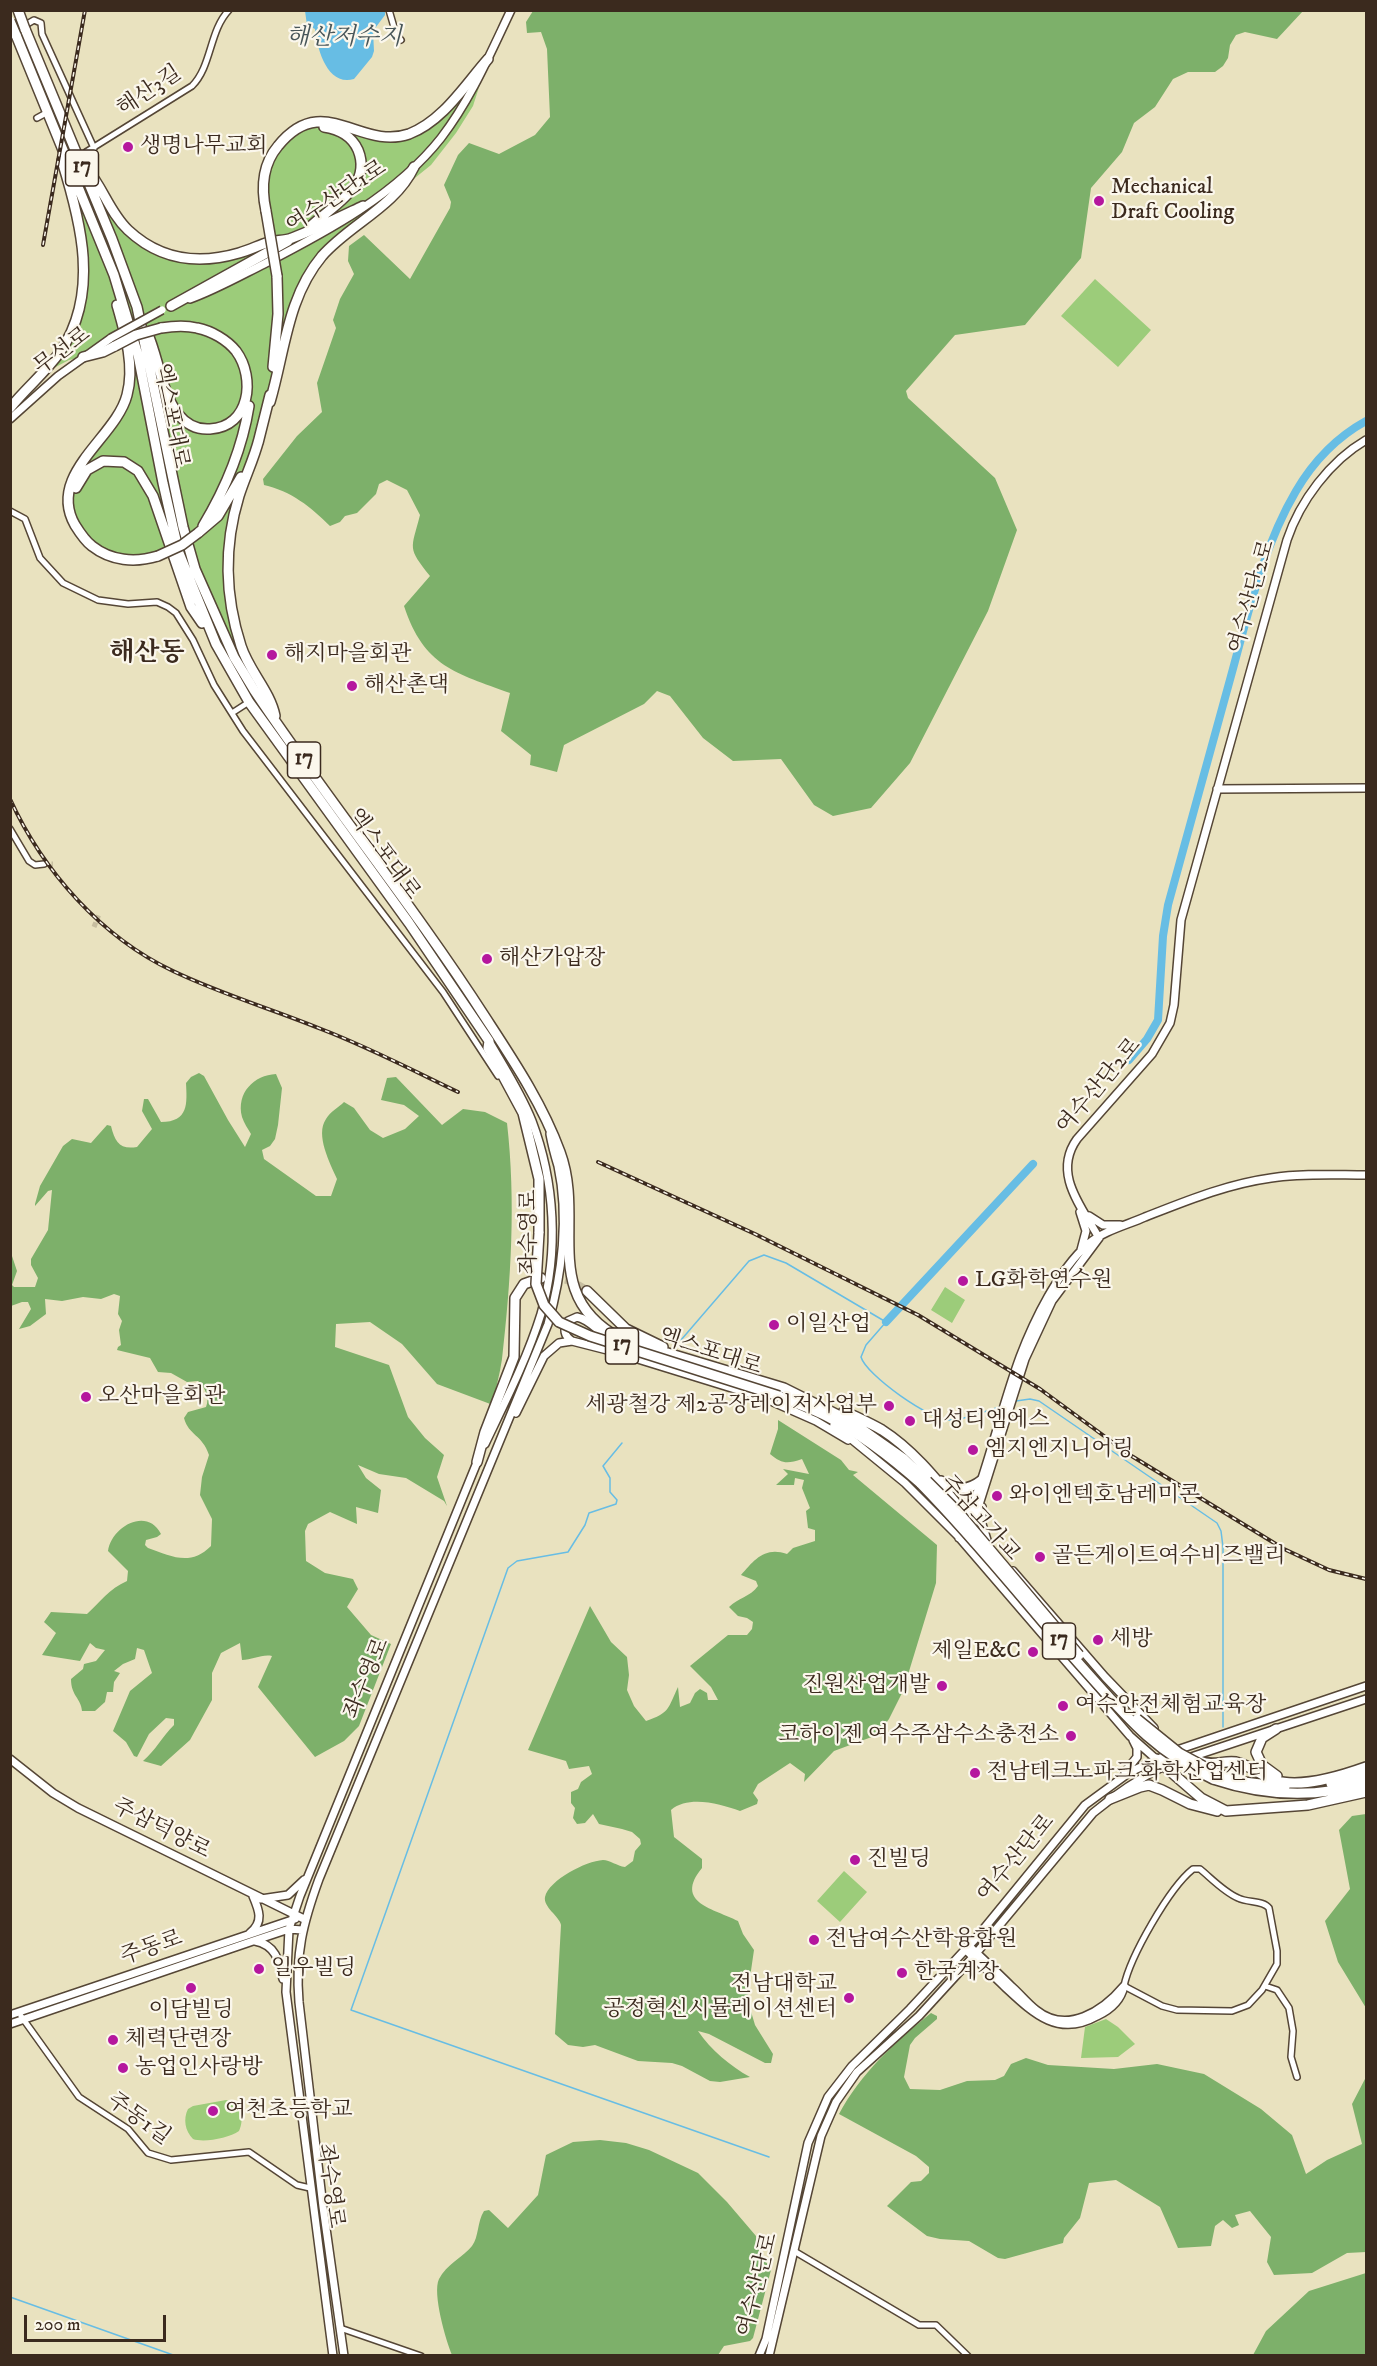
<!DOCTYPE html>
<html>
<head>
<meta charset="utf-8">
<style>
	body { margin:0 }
	#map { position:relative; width:1377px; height:2366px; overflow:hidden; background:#e9e2bf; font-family:"IM FELL DW Pica",serif }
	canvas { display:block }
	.frame { position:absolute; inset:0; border:12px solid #3b2a1e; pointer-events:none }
	.scale { position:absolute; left:24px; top:2315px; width:142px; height:27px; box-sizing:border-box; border:3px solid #3b2a1e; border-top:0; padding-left:8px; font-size:18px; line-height:21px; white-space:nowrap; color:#3b2a1e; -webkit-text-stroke:4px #fbf7ec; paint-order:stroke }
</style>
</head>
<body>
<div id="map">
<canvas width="1377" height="2366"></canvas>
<div class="frame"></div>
<div class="scale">200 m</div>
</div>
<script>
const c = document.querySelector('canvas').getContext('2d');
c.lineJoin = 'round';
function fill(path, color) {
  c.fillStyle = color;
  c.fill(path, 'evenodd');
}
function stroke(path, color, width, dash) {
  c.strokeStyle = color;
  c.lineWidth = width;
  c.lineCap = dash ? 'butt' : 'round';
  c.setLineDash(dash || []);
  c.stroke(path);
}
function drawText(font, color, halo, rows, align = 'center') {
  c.font = font + ' "IM FELL DW Pica","Noto Serif KR",serif';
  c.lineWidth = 4.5;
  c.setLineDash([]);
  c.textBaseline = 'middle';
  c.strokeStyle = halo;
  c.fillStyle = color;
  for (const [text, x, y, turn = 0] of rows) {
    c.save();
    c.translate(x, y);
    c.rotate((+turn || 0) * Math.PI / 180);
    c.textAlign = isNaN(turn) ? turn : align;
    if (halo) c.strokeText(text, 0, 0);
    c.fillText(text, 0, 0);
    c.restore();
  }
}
fill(new Path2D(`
	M488,59L473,106L456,133L431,165L364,219L309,274L244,483L228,565L242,649L224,658L191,607L171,551L145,559L100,552L72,518L71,486L128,393L123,331L83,357L69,360L50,370L82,294L72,190L95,179L134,235L191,260L271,241L264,199L272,155L309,124L379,137L424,127Z
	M1095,279L1151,330L1118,367L1061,316Z
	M945,1287L965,1300L952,1323L931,1310Z
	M844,1871L867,1892L840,1922L817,1901Z
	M1106,2019L1118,2027L1135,2044L1118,2057L1081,2058L1085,2027Z
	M226,2100C241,2101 245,2119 239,2131C229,2138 204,2143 193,2139C185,2131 183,2119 188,2109L193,2106Z`), '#9ccc7a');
fill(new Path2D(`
	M533,11H1303L1277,39L1245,32L1236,35L1230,45L1228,58L1223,66L1215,72H1188L1173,79L1155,107L1134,123L1122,152L1091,188L1081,258L1025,325L955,335L906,391L908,398L995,478L1017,530L988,611L910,763L871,808L833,816L814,805L781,759L733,761L703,738L670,696L657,691L644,704L564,745L557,772L530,765L531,755L501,731L510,693C456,673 424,667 404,606L430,576C407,547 411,550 420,515L407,490L387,480L379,484L376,494L357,513L345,516L340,522L330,526C311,507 291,491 264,485L263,479L297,436L322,412L317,383L336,328L333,320L340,299L354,274L348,261L349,246L364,235L410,279L450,208L451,202L444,185L458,155L469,143L499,154L535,135L550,117L547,49L541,32L527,33L526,22Z
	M199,1073L204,1076L228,1120L245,1147L251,1134C248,1129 244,1123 242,1117C236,1093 254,1075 276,1074L282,1088L278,1125L275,1139L270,1146L262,1150L264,1159L316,1196H331L337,1179C330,1163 315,1135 326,1119C330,1112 339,1107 344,1102L354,1108L370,1130L383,1138L405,1129L419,1116L404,1105L381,1100L387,1078L396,1077L442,1125L463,1109L485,1112L507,1123C516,1201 511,1282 502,1359C500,1374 495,1390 493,1405L437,1384L402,1344L370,1322L336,1324L335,1347L389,1365L408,1417L425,1438L444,1455L437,1477L447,1506L444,1501L406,1478L379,1474L358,1465L366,1478L381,1490L378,1513L356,1507L357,1524L330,1512L308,1524L305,1531L306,1561L325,1573L353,1579L358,1589L347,1607L371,1635L391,1644L359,1726L344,1741L315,1757L258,1687L272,1656C262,1654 252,1660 242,1660L240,1643L221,1653L212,1673V1700L190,1740L161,1766L143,1761C155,1751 162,1737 174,1725V1719L166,1718L149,1734L137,1757L134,1756L126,1742L113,1731L130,1691L152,1673L144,1650L137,1648L135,1659L123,1664L114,1671L120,1673L114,1682L113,1692H107L105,1702L95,1711H82C81,1698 71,1696 71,1679L83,1669L84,1664L96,1661L105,1650L96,1648L90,1643L80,1661L42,1655L56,1633L44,1622L51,1612L87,1614C100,1602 109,1589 127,1581L128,1571L108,1551C111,1527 147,1506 161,1534L157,1537L146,1540L145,1545L148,1548C171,1556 190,1567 211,1546L212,1519L200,1495L202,1477L209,1455C202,1434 189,1436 184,1418L188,1412L206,1407C210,1398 205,1387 198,1381L187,1382L171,1373L158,1372L150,1358L117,1350L118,1347L121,1345L119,1330L122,1321L118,1314L120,1296L114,1294L101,1299L83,1297L62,1301L45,1299L46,1314L30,1326L19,1329L31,1309L28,1302H22L11,1306L10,1256H12L17,1271L12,1285L14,1287H35L38,1278L31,1265V1259L48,1230L52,1190L48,1191L35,1206V1204L40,1186L63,1146L72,1139L91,1143L107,1125L111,1126C115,1142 120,1150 137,1147L152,1129L142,1111L144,1099H148L161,1122C189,1122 187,1103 186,1083L191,1077Z
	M778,1420L841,1460L849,1470L858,1472L853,1475L937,1545L936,1583L903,1691L889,1719L877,1735L834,1751L804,1782L805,1774L790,1763L758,1784L753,1793L758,1800L757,1804L740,1811C720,1804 689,1795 671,1810L674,1837L702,1859V1868C673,1903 715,1909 738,1921L743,1934L754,1950L747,1998L755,2025L773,2054L771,2063H765L709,2034L698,2031C711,2050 730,2066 750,2077L720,2082L710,2081L682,2066L672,2063L638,2061L595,2045L583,2047L568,2045L555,2034L561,1925C559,1916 543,1907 545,1897C549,1880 586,1861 603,1860C610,1860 617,1866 625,1867L633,1861L635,1851L641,1844L640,1839L632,1832L622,1829L599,1824L593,1814L585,1823L577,1824L573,1818L575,1808L571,1803V1792L578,1789L581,1782L592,1774L589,1766L569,1769L566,1761L528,1750L590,1606L611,1642L627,1657L629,1675L627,1690L634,1706L646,1721C670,1713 668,1708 678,1687L680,1707L690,1703L695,1693L700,1689L707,1693L708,1700H718L711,1687L690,1666L728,1635H747L752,1629L753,1622L747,1618L738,1616L729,1607C738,1598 750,1597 758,1586L756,1581L741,1575C754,1560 765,1546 787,1554L793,1548L815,1541V1530L808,1528L806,1511L810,1508L802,1488L804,1480L795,1478L794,1485H776L788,1474L783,1469L809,1474L802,1459C787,1464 782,1464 770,1454L778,1429Z
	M1366,1814V2008L1338,1962L1325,1921L1350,1889L1339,1830L1352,1816Z
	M931,2013L937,2016V2019L915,2038L910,2045L904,2077L910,2089L940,2090L967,2081L995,2080L1004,2076L1011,2064L1026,2058L1048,2065L1114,2069L1157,2064L1204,2074L1261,2109L1292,2135L1306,2174L1327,2160L1362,2144L1352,2104L1366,2077V2252L1347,2253L1312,2273L1274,2275L1267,2262L1271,2237L1250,2211L1235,2215L1239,2225L1232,2228L1223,2220L1215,2226L1211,2246L1178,2248L1160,2207L1116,2180L1089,2183L1080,2218L1064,2238L1063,2243L1005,2259L998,2258L969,2241L940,2239L927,2236L887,2206L911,2182L921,2181L929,2173V2167L916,2156L839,2114C861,2073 895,2042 931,2013Z
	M600,2140L626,2143L649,2150L698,2173L727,2202L756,2236V2245L771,2270L753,2338L750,2341L724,2346L718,2355H452C446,2341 432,2293 439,2279C446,2265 464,2256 472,2246C479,2237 477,2222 484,2211L489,2210L508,2228L538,2195L546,2155L573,2142Z
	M1366,2273V2355H1253L1266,2331L1309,2291Z`), '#7db06a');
fill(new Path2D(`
	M305,11H385V15L373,31L374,51L372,57L354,79C327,87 317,48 315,29L307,25Z`), '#67bde4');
stroke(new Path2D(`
	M681,1340L749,1261L764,1255L786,1263L886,1322L866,1345L861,1357C866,1375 931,1421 950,1420C966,1420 984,1411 1000,1407
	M1016,1401L1030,1399L1039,1401L1217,1523L1221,1531L1223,1547V1727
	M622,1443L603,1466L610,1478V1492L617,1500L616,1504L589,1513L585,1525L568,1552L517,1561L508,1568L351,2010L769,2157
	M10,2297L176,2356`), '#67bde4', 1.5);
stroke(new Path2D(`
	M1129,1060L1147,1039L1158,1020L1163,936L1168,905C1189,829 1210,752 1231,676C1248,614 1263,547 1296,491C1313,462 1337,437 1366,421
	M886,1322L1033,1164`), '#67bde4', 8);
stroke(new Path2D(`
	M44,864H53
	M94,927L99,914`), '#c6bd9f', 5, [5, 2.5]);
stroke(new Path2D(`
	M552,1276L569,1280L587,1291`), '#c6bd9f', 9, [9, 4.5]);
const street = new Path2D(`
	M389,10L396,34L401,40
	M10,34L34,20L41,23L42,34L94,148
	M37,118L48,112
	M86,152L192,86C212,66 209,31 229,10
	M10,511L25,519L40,558L63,583L98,600L128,604L157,602L168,607L176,613L193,640L214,685L243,731L443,992L498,1076
	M232,713L249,702
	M10,829L29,861L35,865L44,864
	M1193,1869H1200C1212,1879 1224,1892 1238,1898C1248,1903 1263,1900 1269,1908L1277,1951V1964L1262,1990L1248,2005L1232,2011L1177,2010L1162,2006L1124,1986C1130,1957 1169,1888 1193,1869Z
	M1265,1986L1277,1990L1289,2008L1293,2031L1291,2057L1297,2077
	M21,2016L79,2097L128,2129L148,2153L171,2160L249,2152L297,2185L310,2188
	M794,2251L919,2325H936L968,2356
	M340,2328L421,2356`);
const secondary = new Path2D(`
	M190,299C215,290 240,276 264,264C328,231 396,195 441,138C471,99 490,54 511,10
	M10,419L58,376L111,338
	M1217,789L1366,788
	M1080,1212L1086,1231L1081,1250
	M1089,1216L1103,1225H1120
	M1099,1238C1082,1207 1052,1174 1077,1139L1152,1054L1170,1023L1174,1005L1181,920L1287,540C1300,501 1330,461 1366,440
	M572,1341C564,1336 563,1329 568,1321L577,1317C592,1320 599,1335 613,1339
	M516,1413L544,1356L559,1343L572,1341L615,1352L764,1398L816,1421L848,1440
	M834,1425L905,1483L957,1535L1130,1736L1156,1759
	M485,1444C505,1402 527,1359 541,1314C559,1252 555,1182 532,1121C521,1093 504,1067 489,1041
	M982,1507V1524L987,1540
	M971,1530L1025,1359L1052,1301L1099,1238
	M959,1538C986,1480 998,1417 1020,1357C1034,1320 1058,1271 1088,1244C1103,1231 1127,1225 1145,1217C1186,1201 1227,1184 1271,1178C1303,1173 1335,1175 1366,1175
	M1013,1571L1105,1677L1154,1728
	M10,1759L53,1793L78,1808L304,1919
	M1125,1772L1137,1757V1748L1133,1740
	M261,1899L288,1895L304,1880
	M250,1933C264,1922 259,1910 253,1896
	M255,1941C276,1945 279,1961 283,1979
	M965,1949C978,1962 992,1974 1005,1987C1033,2013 1058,2038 1097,2016C1110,2010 1121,2000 1124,1986C1103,2011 1067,2035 1036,2010C1027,2003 1020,1994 1012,1987C998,1973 983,1959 968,1945
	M10,2015L295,1919
	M10,2024L253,1941L289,1929L302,1930
	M333,2356L286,1992L289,1929L300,1896L478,1460
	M344,2356L323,2207L299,2002C295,1954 303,1923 319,1879L548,1324C562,1275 569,1217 558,1166C555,1156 552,1145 550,1134
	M759,2356L766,2339L808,2143L828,2097L852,2066L910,2009L977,1937L1085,1805L1130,1772L1180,1749L1366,1686
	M769,2356L821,2136L836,2102L857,2072L919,2016L973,1957L1093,1813C1116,1794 1138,1779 1164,1766L1366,1699`);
const highway = new Path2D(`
	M25,29L112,239L137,307L183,527L195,569L234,657L254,690C328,801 413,905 485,1017C513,1060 542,1103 560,1152C586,1222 538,1295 621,1339L784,1388L850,1421L904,1459L927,1481
	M16,35L114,275L138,355L163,483L179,553L216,644L249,702L409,923L489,1041L488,1048L523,1113L539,1179V1233
	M87,169C103,188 110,213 128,230C160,260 198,265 239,253C250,250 259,245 269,242C277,240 285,241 292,238C316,229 340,217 363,206
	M266,211C261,188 262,165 278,146C323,90 360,151 409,134C443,121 465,85 488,59
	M310,227C331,206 373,187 358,150C352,136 338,129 324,127
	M117,305C125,333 135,366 127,395C116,438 46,474 75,525C80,533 85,541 92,546C111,561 135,563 158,556
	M171,306L288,241
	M147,332C158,356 162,394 178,414C186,424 197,430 210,429C250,427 256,378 236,351C227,340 212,331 197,328C185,325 173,326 161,328
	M83,357L103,352L115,346
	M273,367L278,314L277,276
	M270,402C285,351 287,298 322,256C350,224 395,207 414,167
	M10,408C26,388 45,373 60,352C100,294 81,222 62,161
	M259,439C254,459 245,477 239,496C224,545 225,597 241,646C249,671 270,691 275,716
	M258,443L270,395
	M76,488L87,470L103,461L124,462L138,471L153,496L191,607L202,623
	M203,526C226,488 242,450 249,406
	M198,533L218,516L241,477
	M587,1291L626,1329L663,1347
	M779,1396C794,1403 811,1408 826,1416C861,1434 892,1458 921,1484
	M844,1411C856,1417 870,1423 882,1430C915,1451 940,1484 964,1513
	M477,1462L485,1432L514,1357L515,1298L524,1284L541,1278
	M941,1481C956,1491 968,1491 982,1480
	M1276,1729L1262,1738L1256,1752L1262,1765L1277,1776
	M1156,1759L1201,1798L1226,1811L1308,1805L1366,1792
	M1200,1761C1213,1767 1223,1760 1236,1762C1250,1765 1261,1776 1274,1780C1301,1789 1341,1776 1366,1767
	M1216,1773L1244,1782L1285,1787
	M1213,1779C1264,1796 1314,1799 1366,1783
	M1331,1784L1366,1775
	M1110,1799L1140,1787L1149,1785L1162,1790L1190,1804L1217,1811`);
stroke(street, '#554636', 8);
stroke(secondary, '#554636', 10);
stroke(highway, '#554636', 12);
stroke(street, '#fff', 5);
stroke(secondary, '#fff', 7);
stroke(highway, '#fff', 9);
const rail = new Path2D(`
	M43,245L85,10
	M10,799C43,871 101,937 173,971C221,994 272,1009 321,1029C368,1047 412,1070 458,1092
	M598,1162L755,1234L918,1315L1040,1389L1130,1455L1284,1549L1329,1570L1366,1579`);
stroke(rail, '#3b2a1e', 4);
stroke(rail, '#fbf7ec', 1.5, [4.5]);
const secondaryBridge = new Path2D(`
	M111,338L162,310`);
const highwayBridge = new Path2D(`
	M18,10L25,29
	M10,21L16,35
	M266,211L277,276
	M115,346L136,335L161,328
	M158,556L182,545L198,533
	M539,1233L536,1284L544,1305L559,1322L590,1336L779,1396
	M927,1481L959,1513L1079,1655
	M921,1484C978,1542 1028,1606 1082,1667C1125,1715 1152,1750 1213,1779
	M1137,1719L1179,1753L1216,1773`);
stroke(secondaryBridge, '#554636', 10, []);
stroke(highwayBridge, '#554636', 12, []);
stroke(secondaryBridge, '#fff', 7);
stroke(highwayBridge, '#fff', 9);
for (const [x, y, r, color] of [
	[128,147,6,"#b5179e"],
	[1099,201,6,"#b5179e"],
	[272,655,6,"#b5179e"],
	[352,686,6,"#b5179e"],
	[487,959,6,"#b5179e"],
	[963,1281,6,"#b5179e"],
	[774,1325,6,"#b5179e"],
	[86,1397,6,"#b5179e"],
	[889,1406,6,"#b5179e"],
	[910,1421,6,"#b5179e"],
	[973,1450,6,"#b5179e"],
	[997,1496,6,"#b5179e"],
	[1040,1557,6,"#b5179e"],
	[1098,1640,6,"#b5179e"],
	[1033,1652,6,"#b5179e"],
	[942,1686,6,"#b5179e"],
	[1063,1706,6,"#b5179e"],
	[1071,1736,6,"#b5179e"],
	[975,1773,6,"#b5179e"],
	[855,1860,6,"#b5179e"],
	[814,1940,6,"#b5179e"],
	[259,1969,6,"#b5179e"],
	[902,1973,6,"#b5179e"],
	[191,1988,6,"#b5179e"],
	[849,1998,6,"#b5179e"],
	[113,2040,6,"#b5179e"],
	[123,2068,6,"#b5179e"],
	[213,2111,6,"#b5179e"]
]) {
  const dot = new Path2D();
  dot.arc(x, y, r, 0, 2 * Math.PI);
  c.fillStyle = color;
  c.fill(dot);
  stroke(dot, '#fbf7ec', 2);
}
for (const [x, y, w] of [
	[82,168,33],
	[304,760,33],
	[622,1346,33],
	[1059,1641,33]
]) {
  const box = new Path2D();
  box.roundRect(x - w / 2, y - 18, w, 36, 4.5);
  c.fillStyle = '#fbf7ec';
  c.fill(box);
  stroke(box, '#3b2a1e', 1.5);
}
drawText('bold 21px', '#3b2a1e', null, [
	["17",82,168],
	["17",304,760],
	["17",622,1346],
	["17",1059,1641]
]);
drawText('22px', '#3b2a1e', '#fbf7ec', [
	["해산3길",150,92,-34],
	["여수산단1로",337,198,-33],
	["무선로",63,352,-37],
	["엑스포대로",170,416,79],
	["여수산단2로",1253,597,-74],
	["엑스포대로",383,855,54],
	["여수산단2로",1100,1087,-50],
	["좌수영로",530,1232,-90],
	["엑스포대로",710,1353,18],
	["주삼고가교",979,1519,48],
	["좌수영로",368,1679,-68],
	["주삼덕양로",161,1830,27],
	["여수산단로",1017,1859,-50],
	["주동로",152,1949,-19],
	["주동1길",138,2120,36],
	["좌수영로",329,2186,82],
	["여수산단로",759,2285,-76]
]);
drawText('22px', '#3b2a1e', '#fbf7ec', [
	["생명나무교회",140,147],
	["Mechanical",1111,188],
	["Draft Cooling",1111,213],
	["해지마을회관",284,655],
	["해산촌댁",364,686],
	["해산가압장",499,959],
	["LG화학연수원",975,1281],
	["이일산업",786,1325],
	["오산마을회관",98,1397],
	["세광철강 제2공장레이저사업부",877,1406,"right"],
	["대성티엠에스",922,1421],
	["엠지엔지니어링",985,1450],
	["와이엔텍호남레미콘",1009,1496],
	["골든게이트여수비즈밸리",1052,1557],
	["세방",1110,1640],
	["제일E&C",1021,1652,"right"],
	["진원산업개발",930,1686,"right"],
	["여수안전체험교육장",1075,1706],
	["코하이젠 여수주삼수소충전소",1059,1736,"right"],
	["전남테크노파크 화학산업센터",987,1773],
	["진빌딩",867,1860],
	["전남여수산학융합원",826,1940],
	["일우빌딩",271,1969],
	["한국계장",914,1973],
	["전남대학교",837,1985,"right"],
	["공정혁신시뮬레이션센터",837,2010,"right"],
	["이담빌딩",191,2011,"center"],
	["체력단련장",125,2040],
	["농업인사랑방",135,2068],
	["여천초등학교",225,2111]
], 'left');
drawText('italic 24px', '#485659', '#fbf7ec', [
	["해산저수지",344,39]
]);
drawText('bold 26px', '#3b2a1e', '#fbf7ec', [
	["해산동",147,655]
]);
</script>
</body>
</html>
